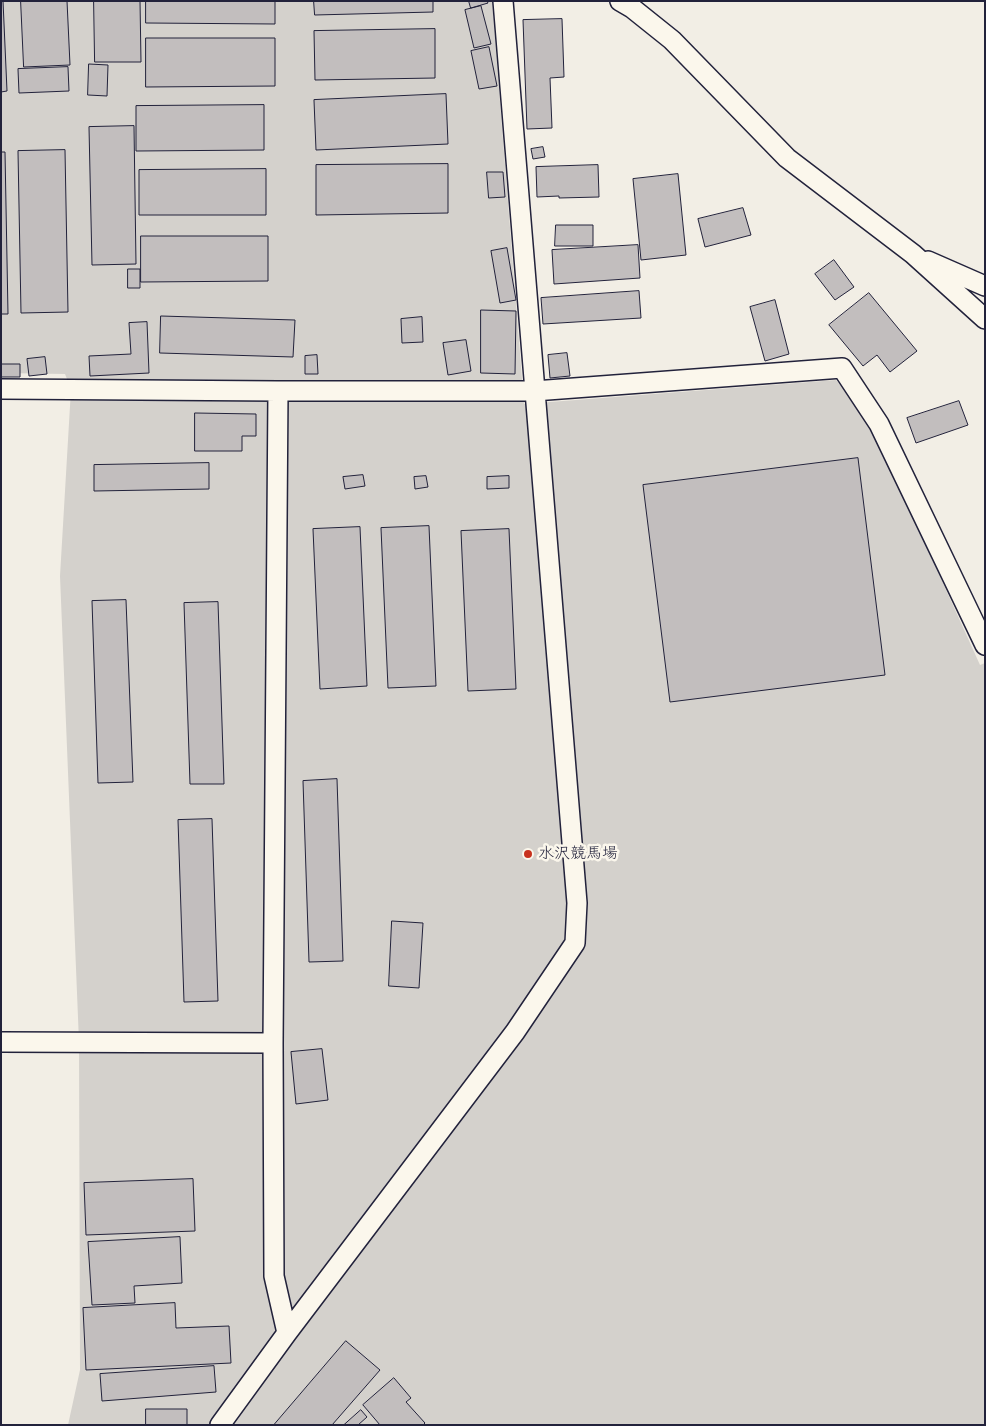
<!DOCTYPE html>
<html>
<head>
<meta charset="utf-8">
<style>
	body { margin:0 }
	#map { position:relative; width:986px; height:1426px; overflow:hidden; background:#f2eee5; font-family:"Patrick Hand",sans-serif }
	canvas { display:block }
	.frame { position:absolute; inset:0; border:2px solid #22223b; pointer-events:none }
</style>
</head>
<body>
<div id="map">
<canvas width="986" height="1426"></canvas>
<div class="frame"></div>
</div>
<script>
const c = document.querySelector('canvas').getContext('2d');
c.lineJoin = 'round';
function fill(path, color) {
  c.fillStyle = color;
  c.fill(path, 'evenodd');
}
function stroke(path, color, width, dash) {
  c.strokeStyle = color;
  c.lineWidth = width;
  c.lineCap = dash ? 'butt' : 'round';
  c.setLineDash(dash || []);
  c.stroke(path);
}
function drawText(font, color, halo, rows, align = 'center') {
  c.font = font + ' "Patrick Hand","Klee One",sans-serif';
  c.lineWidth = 5;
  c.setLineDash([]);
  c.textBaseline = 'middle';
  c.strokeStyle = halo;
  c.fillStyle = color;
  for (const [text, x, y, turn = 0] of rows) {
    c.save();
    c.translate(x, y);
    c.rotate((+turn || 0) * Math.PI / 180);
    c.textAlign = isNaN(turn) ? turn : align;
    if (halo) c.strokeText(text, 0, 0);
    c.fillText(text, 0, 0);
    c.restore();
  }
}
fill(new Path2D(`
	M1,1H492L524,404L836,380L858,406L873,428L980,665L985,663V1425H68L80,1370L79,1042L60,576L71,389L65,374L1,373Z`), '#d4d1cc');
const building = new Path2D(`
	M1,1H3L7,91L1,92Z
	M21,1H67L70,65L24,67Z
	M94,1H140L141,62H95Z
	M146,1H275V24L146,23Z
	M314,1H433V12L315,15Z
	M469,1H487L488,3L471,8Z
	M481,6L491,44L474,48L465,10Z
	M562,19L564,77L550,78L552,128L527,129L523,20Z
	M435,29V78L315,80L314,31Z
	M146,38H275V86L146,87Z
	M489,47L497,86L479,89L471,51Z
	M89,64L108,65L107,96L88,95Z
	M68,67L69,91L19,93L18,69Z
	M446,94L448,144L316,150L314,100Z
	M264,105V150L136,151V106Z
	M134,126L136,264L92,265L89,127Z
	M543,147L545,157L533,159L531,149Z
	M65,150L68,312L21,313L18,151Z
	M1,152H5L8,314H1Z
	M448,164V213L316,215V165Z
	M598,165L599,197L559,198V196L537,197L536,167Z
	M266,169V215H139V170Z
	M487,172H503L505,197L489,198Z
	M678,174L686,255L641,260L633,179Z
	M743,208L751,235L705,247L698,219Z
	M556,225H593V246H555Z
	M141,236H268V281L141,282Z
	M638,245L640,278L554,284L552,250Z
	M507,248L516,300L500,303L491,251Z
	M834,260L854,287L835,300L815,274Z
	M128,269H140V288H128Z
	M639,291L641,318L543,324L541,298Z
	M869,293L917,351L890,372L877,355L863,366L829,325Z
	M775,300L789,354L765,361L750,307Z
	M481,310L516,311L515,374L481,373Z
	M161,316L295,320L293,357L160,353Z
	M422,317L423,342L402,343L401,319Z
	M147,322L149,373L90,376L89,356L131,354L129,323Z
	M466,340L471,371L448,375L443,343Z
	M567,353L570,376L550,378L548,355Z
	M317,355L318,374H305V356Z
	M45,357L47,374L29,376L27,359Z
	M1,364H20V377H1Z
	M959,401L968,425L916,443L907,418Z
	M195,413L256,414V436H242V451H195Z
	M858,458L885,675L670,702L643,485Z
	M209,463V489L94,491V465Z
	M363,475L365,486L345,489L343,477Z
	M426,476L428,487L415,489L414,477Z
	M509,476V488L487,489V477Z
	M429,526L436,686L388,688L381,528Z
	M360,527L367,686L320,689L313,529Z
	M509,529L516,689L468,691L461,531Z
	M126,600L133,782L98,783L92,601Z
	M218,602L224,784H190L184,603Z
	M337,779L343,961L309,962L303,781Z
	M212,819L218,1001L184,1002L178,820Z
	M392,921L423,923L419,988L389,986Z
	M322,1049L328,1100L296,1104L291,1052Z
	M193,1179L195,1231L86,1235L84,1183Z
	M180,1237L182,1283L134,1286L135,1303L92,1305L88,1242Z
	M175,1303L176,1328L229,1326L231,1363L86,1370L83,1308Z
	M346,1341L380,1370L332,1425H274Z
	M214,1366L216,1392L102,1401L100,1374Z
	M394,1378L411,1398L406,1402L425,1423L423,1425H380L363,1405Z
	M146,1409H187V1425H146Z
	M361,1410L367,1417L358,1425H344Z`);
fill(building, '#c2bebe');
stroke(building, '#22223b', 1);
const minor = new Path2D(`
	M620,1L632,8L672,40L787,158L913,254L985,319
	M928,261L985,286
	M1,389L278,391H534L842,368L879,424L985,645
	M278,391L273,1043L274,1276L287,1333
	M1,1042L273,1043
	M220,1425L287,1333L515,1032L575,943L577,903L503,1`);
stroke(minor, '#22223b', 22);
stroke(minor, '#fbf7ec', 19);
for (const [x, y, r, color] of [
	[528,854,5,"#c8321e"]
]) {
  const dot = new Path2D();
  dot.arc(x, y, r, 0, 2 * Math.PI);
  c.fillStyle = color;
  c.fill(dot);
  stroke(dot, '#fbf7ec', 2);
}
drawText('16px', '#22223b', '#fbf7ec', [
	["水沢競馬場",538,854]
], 'left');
</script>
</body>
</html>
